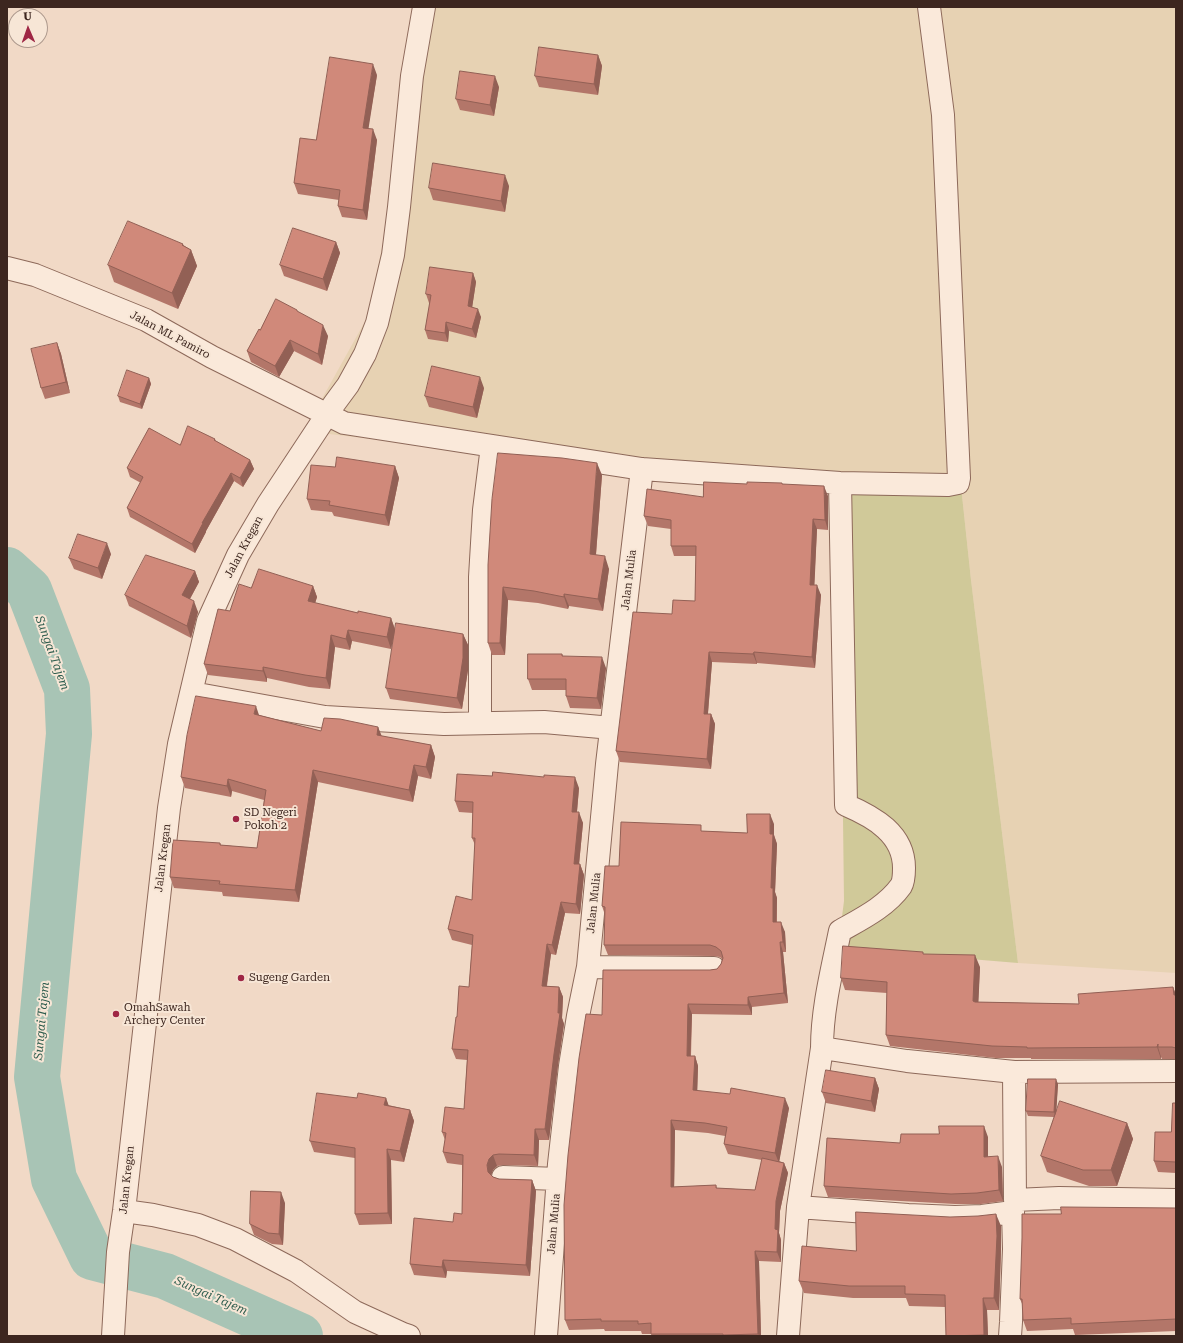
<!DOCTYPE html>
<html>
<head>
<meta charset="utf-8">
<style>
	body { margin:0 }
	#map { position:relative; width:1183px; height:1343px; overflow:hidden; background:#f1d9c6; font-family:"Roboto Serif",serif }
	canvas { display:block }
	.frame { position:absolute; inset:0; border:8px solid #3d261f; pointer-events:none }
	.north { position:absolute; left:8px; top:8px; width:40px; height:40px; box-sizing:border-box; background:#f7e6d6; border:1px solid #ad998d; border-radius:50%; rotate:358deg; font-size:11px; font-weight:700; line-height:16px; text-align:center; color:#3d261f }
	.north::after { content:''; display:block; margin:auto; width:14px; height:18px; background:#9f2745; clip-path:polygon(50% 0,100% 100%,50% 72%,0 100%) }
</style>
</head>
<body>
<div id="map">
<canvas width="1183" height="1343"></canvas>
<div class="frame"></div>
<div class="north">U</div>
</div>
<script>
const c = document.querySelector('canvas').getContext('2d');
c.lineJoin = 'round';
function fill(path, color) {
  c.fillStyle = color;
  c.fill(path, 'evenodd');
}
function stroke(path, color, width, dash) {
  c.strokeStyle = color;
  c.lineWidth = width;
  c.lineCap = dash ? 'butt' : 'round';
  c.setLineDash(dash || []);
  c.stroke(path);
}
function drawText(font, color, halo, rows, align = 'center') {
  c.font = font + ' "Roboto Serif",serif';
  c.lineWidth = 4;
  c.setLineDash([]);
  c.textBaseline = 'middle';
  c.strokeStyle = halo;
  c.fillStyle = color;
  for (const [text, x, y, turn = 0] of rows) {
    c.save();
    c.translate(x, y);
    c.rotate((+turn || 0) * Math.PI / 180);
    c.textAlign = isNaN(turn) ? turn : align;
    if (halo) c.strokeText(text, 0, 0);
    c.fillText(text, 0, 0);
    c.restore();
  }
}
fill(new Path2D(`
	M431,7H1176V973L1018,963L971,580L961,486L633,470L304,431L368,316Z`), '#e7d2b3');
fill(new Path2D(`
	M961,486L971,580L1018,963L838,948L844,901L839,488Z`), '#d0c999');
stroke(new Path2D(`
	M7,570L29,590L67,689L69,734L37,1077L54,1179L92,1257L165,1276L300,1336`), '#a8c4b5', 46);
const minor = new Path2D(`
	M7,268L35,275L146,320L212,357L344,423L642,469L840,483L948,485L958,483L959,478L943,115L929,7
	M192,693L325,717L444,724L544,722L612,728
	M480,723V577L484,510L492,446
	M588,967L714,968
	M822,1048L907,1061L1014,1072L1176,1071
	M1014,1072L1015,1200L1059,1198L1176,1200
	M503,1177L558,1179
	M798,1207L908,1215L955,1217L982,1216L1013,1212L1014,1249L1011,1322L1010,1336
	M124,1211L153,1215L198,1225L235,1239L296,1271L355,1312L403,1334L409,1336
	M113,1336L118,1252L124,1211L169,808L179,744L208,621L238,555L268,504L334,404L348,385L365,354L377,323L393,255L399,207L412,76L424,7
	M546,1336L559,1164L570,1066L578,1016L588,967L607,764L642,469
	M788,1336L798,1207L822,1048C822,1009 832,970 840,931C861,919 886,907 901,886C904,881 904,874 904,868C904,834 874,817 846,805L840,483`);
stroke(minor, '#8d695a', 24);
stroke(minor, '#fae9da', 22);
fill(new Path2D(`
	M598,55L602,66L598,95L539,87L535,76Z
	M377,75L368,128L377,140L367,220L342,217L338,206L339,200L298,194L294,183L316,140Z
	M499,87L494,116L460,110L456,99Z
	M509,186L505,212L433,200L429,188Z
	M336,242L340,253L327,291L284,276L280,265Z
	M183,244V245L191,250L197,266L178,309L114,282L108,265Z
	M473,273L476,282L472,307L481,317L476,338L449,331L448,342L428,339L425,330L430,303H429L426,294Z
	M298,312L328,336L322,365L294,351L279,377L251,362L247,351L260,330Z
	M57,343L61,354L70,393L45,399L41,388Z
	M149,378L151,384L142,409L120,402L118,396Z
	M484,388L477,418L429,407L425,396Z
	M215,439L216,441L250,460L254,469L243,487L234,481L206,531V532L195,553L130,517L127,508L141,483L130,477L127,468L180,445Z
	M395,466L399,478L389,526L334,516L332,512L311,510L307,499L335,467Z
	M602,475L596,555L609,569L603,611L569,606L568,609L538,603L508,600L505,655H492L488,643V565Z
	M747,484H783L828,496V530L817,529L814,585L821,595L815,668L757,663V664L712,662L708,714H711L715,724L711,769L620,762L616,751L672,614L695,601L696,556H674L671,546V529L648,526L644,516L703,497Z
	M111,554L102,579L74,569L69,558Z
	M195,571L199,582L190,599L198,612L191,638L129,606L125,595Z
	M313,586L317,597L315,603L358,613L391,618L395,629L463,634L468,645V670L462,709L390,699L386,688L394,636L391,649L352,641L350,650L335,647L330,689L309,687L267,678V682L208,675L204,664L230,611L251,588Z
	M562,654L563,656L606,668L601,709L570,708L566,696V690H532L528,679Z
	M259,715L321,731L378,727L381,736L431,745L435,757L431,779L418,776L413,802L318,782L299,902L223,896L222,892L174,888L170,877L220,843L221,845L257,848L264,800L232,791L231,797L185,788L181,777Z
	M579,788L577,812L583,823L579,864H580L584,875L580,914L565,913L556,955L551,954L547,986L559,987L563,997L562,1018L564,1024L558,1065L549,1140H539L538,1166L503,1165L497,1166L493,1170L491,1175L493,1177L499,1179L532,1180L536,1191L530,1276L447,1271L446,1278L414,1275L410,1264L453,1222L462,1214V1165L447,1163L443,1152L445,1140L442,1132L464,1109L467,1060L456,1059L452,1049L457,1017L469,987L472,945L452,940L448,929L472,900L475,845L472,838L473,813L459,812L455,801Z
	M774,824V835L777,844L775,892L777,898V922L785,932L786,952H783L788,1003L752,1007V1015L692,1014L691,1056H695L698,1066L697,1091L789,1108L779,1161L784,1163L788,1173L780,1211L779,1233L781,1240V1262L759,1261L761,1336H652L651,1334H642L641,1331H605L604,1329L569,1330L565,1320L602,1015L710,970L717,969L721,964L722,959L720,957L714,956L608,955L604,945L605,915L602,906L619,866L703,831L747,833ZM675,1130L708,1133L725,1136L724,1144L728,1154L762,1160L755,1190L717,1188L716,1185L674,1187Z
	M924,954L980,967L978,1002L1079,1004L1173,987L1176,995V1059H1162L1161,1057V1059H1031V1058H996L890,1046L886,1035L887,993L845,990L841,978Z
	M875,1078L879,1089L875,1112L826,1103L822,1092Z
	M1058,1084L1056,1110L1127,1123L1133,1139L1117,1186H1089L1047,1172L1041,1156L1054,1117L1028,1116L1026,1111Z
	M357,1098H386L388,1105L410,1110L414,1121L404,1162L391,1160L392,1224L359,1225L355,1214V1158L314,1152L310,1141Z
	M1176,1103V1173L1158,1172L1154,1161L1171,1132Z
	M988,1137V1157L1002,1167L1003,1201L981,1204H955L828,1197L824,1186L900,1143Z
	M285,1203L283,1245L272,1244L254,1235L250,1224Z
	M1176,1208V1331L1075,1335L1073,1329L1027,1331L1023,1320V1306L1020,1299L1061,1214Z
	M1001,1226V1249L999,1310H987L988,1336H946L945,1307L909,1306L906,1298H853L804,1293L799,1281L856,1251Z`), '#b37669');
fill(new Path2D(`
	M598,55L602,66L598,95L594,84Z
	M373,64L377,75L367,138L363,128Z
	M495,76L499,87L494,116L490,105Z
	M373,129L377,140L367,220L363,210Z
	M505,175L509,186L505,212L501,201Z
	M336,242L340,253L327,291L323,279Z
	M183,244L188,257L191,250L197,266L178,309L172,293Z
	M473,273L476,282L471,315L468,306Z
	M478,309L481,317L476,338L472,329Z
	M446,322L449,331L448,342L445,333Z
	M323,325L328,336L322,365L318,354Z
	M290,340L294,351L279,377L275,366Z
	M57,343L61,354L70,393L66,382Z
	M480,377L484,388L477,418L473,407Z
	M149,378L151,384L142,409L140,404Z
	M250,460L254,469L243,487L240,478Z
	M597,463L602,475L595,566L590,554Z
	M395,466L399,478L389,526L385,515Z
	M231,473L234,481L206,531V532L195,553L192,544L202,523Z
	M824,486L828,496V530L825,520Z
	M813,519L817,529L814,595L810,585Z
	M107,543L111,554L102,579L98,568Z
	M605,556L609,569L603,611L598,599Z
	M195,571L199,582L186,606L182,595Z
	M817,585L821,595L815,668L812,657Z
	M313,586L317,597L312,613L308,601Z
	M503,587L508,600L505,655L500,643Z
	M564,594L569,606L568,609L564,597Z
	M194,601L198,612L191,638L187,626Z
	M391,618L395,630L391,649L387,637Z
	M348,630L352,641L350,650L346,639Z
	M463,634L468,645V670L462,709L457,698Z
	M331,635L335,647L330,689L326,678Z
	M709,652L712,662L707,724L704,714Z
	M754,652L757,663V664L753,654Z
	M602,657L606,668L601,709L597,698Z
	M263,667L267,678V682L263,671Z
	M256,706L260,718L254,714Z
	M711,714L715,724L711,769L707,759Z
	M378,727L383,739L377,735Z
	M431,745L435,757L431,779L426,767Z
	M414,765L418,776L413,802L409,790Z
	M313,770L318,782L299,902L295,890Z
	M575,777L579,788L576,822L572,812Z
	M228,779L232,791L231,797L227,786Z
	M579,812L583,823L578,875L574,864Z
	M770,814L774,824V835L777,844L775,892L777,898L776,932L773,922L771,888Z
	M580,864L584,875L580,914L576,904Z
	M561,902L565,913L556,955L552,945Z
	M781,922L785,932L786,952L783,942Z
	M780,942L783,952L788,1003L784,993Z
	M547,944L551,954L545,997L542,986Z
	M975,955L980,967L978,1012L973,1001Z
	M559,987L563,997L562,1018L564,1024L558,1065L549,1140L545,1129L558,1013Z
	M1173,987L1176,995H1174Z
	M748,997L752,1007V1015L748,1005Z
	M688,1004L692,1014L690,1066L687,1056Z
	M1158,1044V1047L1161,1057V1059L1157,1047Z
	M695,1056L698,1066L697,1100L693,1090Z
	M875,1078L879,1089L875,1112L871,1101Z
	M1056,1079L1058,1084L1056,1117L1054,1112Z
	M386,1098L390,1109L384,1105Z
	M785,1098L789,1108L779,1163L775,1153Z
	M410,1110L414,1121L404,1162L400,1151Z
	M671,1120L675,1130L674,1197L671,1187Z
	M1127,1123L1133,1139L1117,1186L1111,1170Z
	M984,1126L988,1137V1168L984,1157Z
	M535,1129L539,1140L538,1166L534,1155Z
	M387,1149L391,1160L392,1224L388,1213Z
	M493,1155L497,1166L493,1170L491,1176L488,1172L487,1165L489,1159Z
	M998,1156L1002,1167L1003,1201L999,1190Z
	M784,1163L788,1173L780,1211L779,1233L781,1240V1262L777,1252L775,1229L776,1201Z
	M532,1180L536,1191L530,1276L526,1265Z
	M281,1192L285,1203L283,1245L279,1234Z
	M996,1214L1001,1226V1249L999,1310L994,1298Z
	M755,1251L759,1261L761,1336H759L758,1334Z
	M443,1260L447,1271L446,1278L442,1267Z
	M983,1298L987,1310L988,1336H984V1335Z`), '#926055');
const building = new Path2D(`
	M539,47L598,55L594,84L535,76Z
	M330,57L373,64L363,128L373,129L363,210L338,206L340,190L294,183L300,138L316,140Z
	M460,71L495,76L490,105L456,99Z
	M433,163L505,175L501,201L429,188Z
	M128,221L183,244L182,245L191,250L172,293L108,265Z
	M293,228L336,242L323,279L280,265Z
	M430,267L473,273L468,306L478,309L472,329L446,322L445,333L425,330L431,295L426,294Z
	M276,299L297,310V311L323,325L318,354L290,340L275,366L247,351L259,329L260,330Z
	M57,343L66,382L41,388L31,349Z
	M432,366L480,377L473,407L425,396Z
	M127,370L149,378L140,404L118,396Z
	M188,426L215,439L214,440L250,460L240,478L231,473L202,523H203L192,544L127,508L143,477L127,468L149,428L180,445Z
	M498,453L562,458L597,463L590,554L605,556L598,599L564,594V597L534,591L503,587L500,643H488V565L492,499Z
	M337,457L395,466L385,515L329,505L330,501L307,499L311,465L335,467Z
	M704,482L747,484V482L782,483V484L824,486L825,520L813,519L810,585H817L812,657L754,652L753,654L709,652L704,714H711L707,759L616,751L633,612L672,614L673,600L695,601L696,546H671V520L644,516L647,489L703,497Z
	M78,534L107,543L98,568L69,558Z
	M146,555L195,571L182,595L194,601L187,626L125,595Z
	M259,569L313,586L308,601L358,613V611L391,618L387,637L348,630L346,639L331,635L326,678L305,675L263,667V671L204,664L218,609L230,611L239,584L251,588Z
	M396,623L463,634V658L457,698L386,688Z
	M528,654H562V656L602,657L597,698L566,696V679H528Z
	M196,696L256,706L254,714L321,731L324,718L340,719L378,727L377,735L431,745L426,767L414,765L409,790L313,770L295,890L219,884L220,881L170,877L173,840L220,843V845L257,848L266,790L228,779L227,786L181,777L187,735Z
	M493,772L544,777V775L575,777L572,812H579L574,864H580L576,904L561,902L552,945L547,944L542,986L559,987L558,1013H560L554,1054L545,1129H535L534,1155L499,1154L493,1155L489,1159L487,1165L488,1172L493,1177L499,1179L532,1180L526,1265L443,1260L442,1267L410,1264L414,1218L453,1222L454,1213L462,1214L463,1155L443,1152L446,1133L442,1132L445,1107L464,1109L468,1050L452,1049L456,1017H457L459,986L469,987L473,935L448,929L456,896L472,900L475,838H472L473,802L455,801L457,774L492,776Z
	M747,814H770V834H773L771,888H773V922H781L783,942H780L784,993L748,997V1005L688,1004L687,1056H695L693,1090L730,1094L731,1088L785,1098L775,1153L724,1144L727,1127L705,1123L671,1120V1187L716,1185V1188L755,1190L762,1158L784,1163L776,1201L775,1229L778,1230L777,1252L755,1251L758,1334L723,1335V1334H651V1323L638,1324V1321H601V1319L565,1320L564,1205L568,1155L579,1058L586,1014L602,1015L603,970H710L717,969L721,964L723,958L721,951L716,947L710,945H604L605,907L602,906L605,866H619L621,822L701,825V831L747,833Z
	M843,946L923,952V954L975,955L973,1001L975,1002L1079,1004L1078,994L1173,987L1174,995H1176V1048L1172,1047H1158V1044L1157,1047L1027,1048V1047L992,1046L886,1035L887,982L841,978Z
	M826,1070L875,1078L871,1101L822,1092Z
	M1028,1079H1056L1054,1112L1026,1111Z
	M317,1093L357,1098L358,1093L386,1098L384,1105L410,1110L400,1151L387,1149L388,1213L355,1214V1148L310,1141Z
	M1060,1101L1127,1123L1111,1170H1083L1041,1156Z
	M1173,1103H1176V1162L1154,1161L1155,1132H1171Z
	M939,1126H984V1157L998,1156L999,1190L977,1193L951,1194L824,1186L827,1138L900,1143L901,1134H939Z
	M251,1191L281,1192L279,1234L268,1233L250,1224Z
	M1061,1207L1176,1208V1319L1071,1324V1318L1023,1320L1022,1299H1020L1022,1238V1214H1061Z
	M856,1212L950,1217L978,1216L996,1214L997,1236L994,1298H983L984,1335L946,1336L945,1295L905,1294V1286H849L799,1281L802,1246L856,1251Z`);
fill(building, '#d0897a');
stroke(building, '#926055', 1);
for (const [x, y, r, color] of [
	[236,819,4,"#9f2745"],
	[241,978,4,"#9f2745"],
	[116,1014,4,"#9f2745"]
]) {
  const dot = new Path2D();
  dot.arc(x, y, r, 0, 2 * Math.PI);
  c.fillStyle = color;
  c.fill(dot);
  stroke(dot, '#f7e6d6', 1.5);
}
drawText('11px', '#3d261f', '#f7e6d6', [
	["Jalan ML Pamiro",170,335,28],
	["Jalan Kregan",244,547,-62],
	["Jalan Mulia",629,580,-83],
	["Jalan Kregan",163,858,-83],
	["Jalan Mulia",594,903,-84],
	["Jalan Kregan",127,1180,-84],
	["Jalan Mulia",554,1224,-85]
]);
drawText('11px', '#3d261f', '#f7e6d6', [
	["SD Negeri",244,813],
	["Pokoh 2",244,826],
	["Sugeng Garden",249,978],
	["OmahSawah",124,1008],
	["Archery Center",124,1021]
], 'left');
drawText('italic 12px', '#2e5d4e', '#f7e6d6', [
	["Sungai Tajem",52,653,70],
	["Sungai Tajem",42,1021,-85],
	["Sungai Tajem",211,1296,24]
]);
</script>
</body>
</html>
